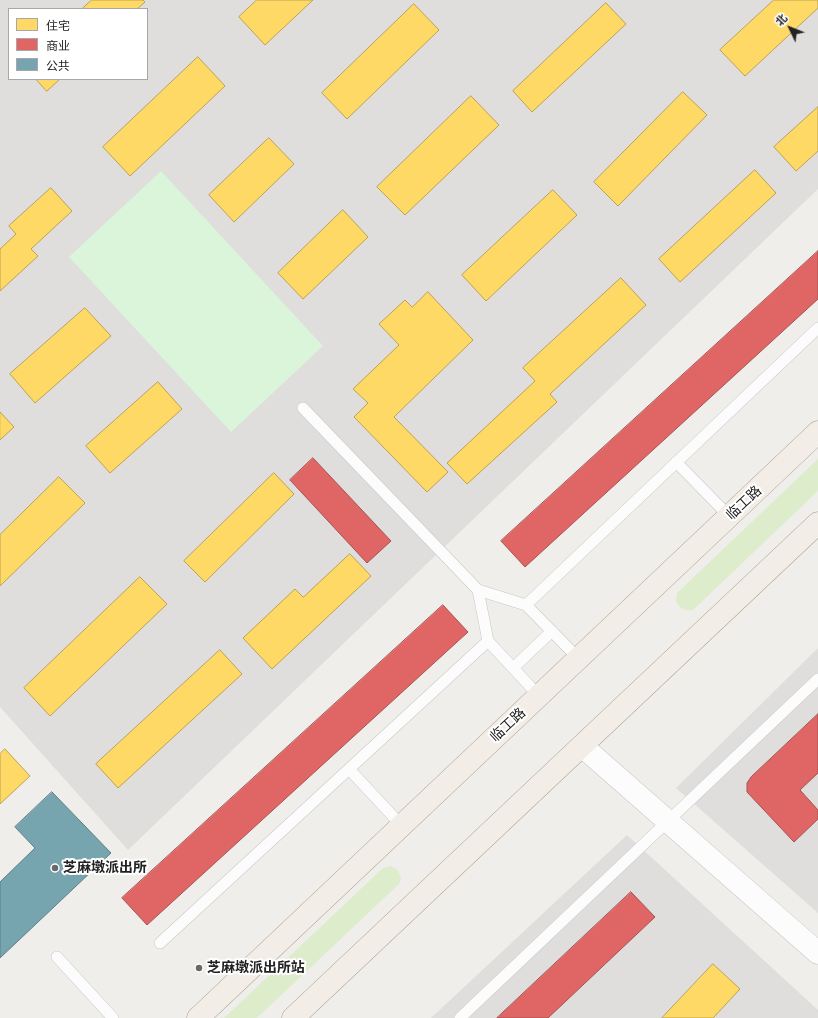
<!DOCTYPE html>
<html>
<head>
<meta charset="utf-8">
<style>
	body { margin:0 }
	#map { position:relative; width:818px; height:1018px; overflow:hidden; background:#f0eeeb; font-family:Quicksand,"Noto Sans SC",sans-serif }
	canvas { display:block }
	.legend { position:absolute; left:8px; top:8px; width:140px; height:72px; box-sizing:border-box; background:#fff; border:1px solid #a7a7a7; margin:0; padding:5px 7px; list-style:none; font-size:12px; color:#222 }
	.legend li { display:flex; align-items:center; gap:8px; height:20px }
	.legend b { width:20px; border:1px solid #a7a7a7 }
	.north { position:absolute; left:770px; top:8px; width:40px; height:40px; -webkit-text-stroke:3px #fff; paint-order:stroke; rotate:313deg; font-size:11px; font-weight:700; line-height:16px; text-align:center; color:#222 }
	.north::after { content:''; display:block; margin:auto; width:14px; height:18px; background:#222; clip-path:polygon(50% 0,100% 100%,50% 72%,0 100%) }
</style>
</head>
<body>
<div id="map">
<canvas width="818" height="1018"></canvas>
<ul class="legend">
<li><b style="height:11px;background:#ffd966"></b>住宅</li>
<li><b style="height:11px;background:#e06666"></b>商业</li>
<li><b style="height:11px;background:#76a5af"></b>公共</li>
</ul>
<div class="north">北</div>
</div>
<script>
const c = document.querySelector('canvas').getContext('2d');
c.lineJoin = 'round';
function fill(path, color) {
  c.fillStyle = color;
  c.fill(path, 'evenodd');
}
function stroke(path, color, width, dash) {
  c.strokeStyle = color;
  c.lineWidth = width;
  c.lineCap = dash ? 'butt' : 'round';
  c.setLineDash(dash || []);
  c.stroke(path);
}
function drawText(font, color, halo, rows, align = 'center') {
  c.font = font + ' Quicksand,"Noto Sans SC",sans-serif';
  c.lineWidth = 4;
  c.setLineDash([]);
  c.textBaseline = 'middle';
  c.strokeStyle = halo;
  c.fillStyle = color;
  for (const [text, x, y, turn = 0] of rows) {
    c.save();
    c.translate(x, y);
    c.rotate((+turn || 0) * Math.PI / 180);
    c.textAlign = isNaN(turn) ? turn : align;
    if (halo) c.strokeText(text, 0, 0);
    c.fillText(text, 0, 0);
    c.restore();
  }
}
fill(new Path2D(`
	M0,0H818V189L128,850L0,707ZM9,9H147V79H9Z
	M818,648V913L676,788Z
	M627,835L818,1010V1018H431Z`), '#dfdedc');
fill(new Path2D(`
	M818,459V491L693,610C684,611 680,609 676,601L677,593Z
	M391,866L398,870L401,878L399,884L257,1018H224L383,868Z`), '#ddeccb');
fill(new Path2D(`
	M161,171L323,346L231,432L69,257Z`), '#daf5da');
const homes = new Path2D(`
	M92,0H143L145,2L137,9H82Z
	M257,0H313L265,45L239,17Z
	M774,0H818V8L745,76L720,50Z
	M606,3L626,24L532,112L513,91Z
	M414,4L439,30L347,119L322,93Z
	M198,57L225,86L130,176L103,147Z
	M36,79H60L47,91Z
	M683,92L707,115L618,206L594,182Z
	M471,96L499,125L405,215L377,187Z
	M818,107V151L796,171L774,147Z
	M269,138L294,164L234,222L209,195Z
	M755,170L776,193L680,282L659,259Z
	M51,188L72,211L31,249L38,256L0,291V249L16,234L9,226Z
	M553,190L577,215L486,301L462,275Z
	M343,210L368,237L303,299L278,273Z
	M621,278L646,305L550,394L557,402L467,484L447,463L535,381L523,368Z
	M428,292L473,340L394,417L448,472L427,492L354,417L368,403L353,389L399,345L379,324L405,300L412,307Z
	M85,308L111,336L35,403L10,374Z
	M158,382L182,409L110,473L86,446Z
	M0,412L14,427L0,440Z
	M274,473L294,494L205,582L184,561Z
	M59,477L85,503L0,586V535Z
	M350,554L371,576L272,669L243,638L295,589L303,597Z
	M140,577L167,604L50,716L24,688Z
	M220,650L242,674L118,788L96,764Z
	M5,749L30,776L0,804V754Z
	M713,964L740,989L713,1018H662Z`);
fill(homes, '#ffd966');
stroke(homes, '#bda252', 1);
const shops = new Path2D(`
	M818,251V299L525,567L501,541Z
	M313,458L391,541L367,563L290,480Z
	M443,605L468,632L147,925L122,898Z
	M818,714V773L800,790L818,810V819L794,842L747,792V783L751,777Z
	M631,892L655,917L548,1018H497Z`);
fill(shops, '#e06666');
stroke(shops, '#a75252', 1);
const public = new Path2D(`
	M52,792L111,853L0,958V882L35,848L15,827Z`);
fill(public, '#76a5af');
stroke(public, '#5d7e85', 1);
const service = new Path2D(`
	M303,408L478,590
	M676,462L729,516
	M526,605L818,328
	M513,668L552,631
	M539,696L488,641L478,590L526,605L579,659
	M349,769L402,826
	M160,943L488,641
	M57,957L113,1018
	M460,1018L818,679`);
const minor = new Path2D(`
	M582,746L818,953`);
const primary = new Path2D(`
	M198,1018L818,432
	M293,1018L818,523`);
stroke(service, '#c9c8c7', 12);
stroke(minor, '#c9c8c7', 23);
stroke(primary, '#a79c86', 23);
stroke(service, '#fdfcfc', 11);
stroke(minor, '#fdfcfc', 22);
stroke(primary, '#f3ede7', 22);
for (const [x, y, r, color] of [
	[55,868,4,"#6a6968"],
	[199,968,4,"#6a6968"]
]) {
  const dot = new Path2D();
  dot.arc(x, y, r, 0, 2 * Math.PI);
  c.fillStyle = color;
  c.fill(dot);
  stroke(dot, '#fff', 1.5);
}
drawText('14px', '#222', '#fff', [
	["临工路",744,503,-43],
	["临工路",508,725,-43]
]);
drawText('bold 14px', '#222', '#fff', [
	["芝麻墩派出所",63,868],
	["芝麻墩派出所站",207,968]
], 'left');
</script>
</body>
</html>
